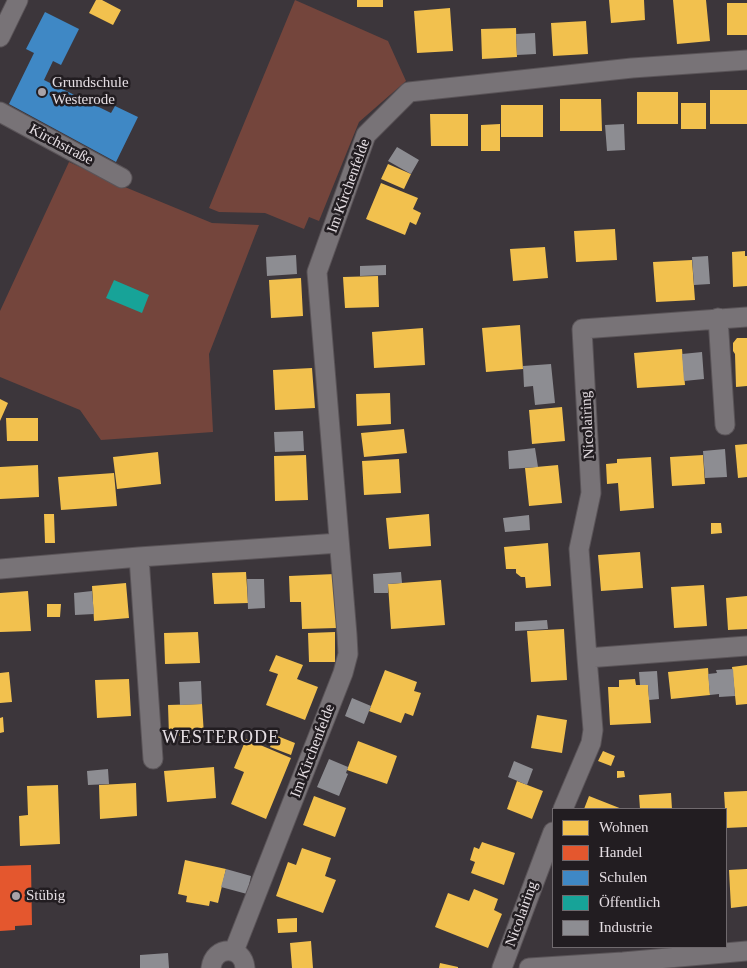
<!DOCTYPE html>
<html>
<head>
<meta charset="utf-8">
<style>
	body { margin:0 }
	#map { position:relative; width:747px; height:968px; overflow:hidden; background:#3c363b; font-family:Georgia,serif }
	canvas { display:block }
	.legend { position:absolute; left:552px; top:808px; width:175px; height:140px; box-sizing:border-box; background:#221d21; border:1px solid #706a6e; margin:0; padding:6px 9px; list-style:none; font-size:15px; color:#e4dde2 }
	.legend li { display:flex; align-items:center; gap:10px; height:25px }
	.legend b { width:25px; border:1px solid #706a6e }
</style>
</head>
<body>
<div id="map">
<canvas width="747" height="968"></canvas>
<ul class="legend">
<li><b style="height:14px;background:#f2c14e"></b>Wohnen</li>
<li><b style="height:14px;background:#e4572e"></b>Handel</li>
<li><b style="height:14px;background:#3f88c5"></b>Schulen</li>
<li><b style="height:14px;background:#17a398"></b>Öffentlich</li>
<li><b style="height:14px;background:#8d8d92"></b>Industrie</li>
</ul>
</div>
<script>
const c = document.querySelector('canvas').getContext('2d');
c.lineJoin = 'round';
function fill(path, color) {
  c.fillStyle = color;
  c.fill(path, 'evenodd');
}
function stroke(path, color, width, dash) {
  c.strokeStyle = color;
  c.lineWidth = width;
  c.lineCap = dash ? 'butt' : 'round';
  c.setLineDash(dash || []);
  c.stroke(path);
}
function drawText(font, color, halo, rows, align = 'center') {
  c.font = font + ' Georgia,serif';
  c.lineWidth = 5;
  c.setLineDash([]);
  c.textBaseline = 'middle';
  c.strokeStyle = halo;
  c.fillStyle = color;
  for (const [text, x, y, turn = 0] of rows) {
    c.save();
    c.translate(x, y);
    c.rotate((+turn || 0) * Math.PI / 180);
    c.textAlign = isNaN(turn) ? turn : align;
    if (halo) c.strokeText(text, 0, 0);
    c.fillText(text, 0, 0);
    c.restore();
  }
}
fill(new Path2D(`
	M295,0L388,41L406,81L359,122L319,221L309,217L304,229L265,213L219,212L209,208Z
	M69,162L120,185L212,223L259,225L209,354L213,432L101,440L80,410L0,377V311Z`), '#74453c');
fill(new Path2D(`
	M96,0H102L121,10L113,25L89,13Z
	M357,0H383V7H357Z
	M609,0H644L645,20L611,23Z
	M673,0H706L710,41L677,44Z
	M727,3H747V35H727Z
	M450,8L453,51L417,53L414,11Z
	M586,21L588,54L553,56L551,23Z
	M516,28L517,57L482,59L481,29Z
	M710,90H747V124H710Z
	M637,92H678V124H637Z
	M560,99H601L602,131H560Z
	M681,103H706V129H681Z
	M501,105H543V137H501Z
	M430,114H468V146H431Z
	M500,124V151H481V125Z
	M388,164L411,174L404,189L381,179Z
	M381,183L418,198L413,209L421,213L416,225L410,222L405,235L366,219Z
	M615,229L617,260L576,262L574,231Z
	M545,247L548,278L513,281L510,249Z
	M745,251V256H747V286L733,287L732,252Z
	M692,260L695,300L656,302L653,262Z
	M378,276L379,307L345,308L343,277Z
	M301,278L303,316L271,318L269,280Z
	M520,325L523,369L486,372L482,328Z
	M423,328L425,365L374,368L372,332Z
	M737,338H747V386L736,387L735,354L733,351V343Z
	M682,349L685,385L637,388L634,353Z
	M312,368L315,408L275,410L273,370Z
	M390,393L391,424L357,426L356,394Z
	M0,399L8,403L0,421Z
	M562,407L565,441L532,444L529,410Z
	M6,418H38V441H7Z
	M404,429L407,453L364,457L361,433Z
	M747,444V477L738,478L735,445Z
	M158,452L161,484L117,489L113,457Z
	M306,455L308,500L275,501L274,456Z
	M703,455L705,484L672,486L670,457Z
	M651,457L654,508L620,511L618,483L607,484L606,464L617,463V459Z
	M399,459L401,493L364,495L362,461Z
	M38,465L39,497L0,499V467Z
	M558,465L562,503L529,506L525,468Z
	M114,473L117,506L61,510L58,477Z
	M44,514H54L55,543H45Z
	M429,514L431,546L389,549L386,518Z
	M711,523H721L722,533L711,534Z
	M548,543L551,586L526,588L525,577H521L516,573V569H506L504,547Z
	M640,552L643,588L601,591L598,555Z
	M246,572L248,603L214,604L212,573Z
	M335,574L337,628L302,629L301,602H290L289,576Z
	M441,580L445,625L391,629L388,584Z
	M126,583L129,618L94,621L92,586Z
	M704,585L707,626L674,628L671,587Z
	M28,591L31,631L0,632V593Z
	M747,596V629L728,630L726,598Z
	M47,604H61L60,617H47Z
	M564,629L567,680L531,682L527,631Z
	M198,632L200,663L165,664L164,633Z
	M335,632V662H309L308,633Z
	M276,655L303,665L297,679L318,687L305,720L266,705L278,674L269,671Z
	M747,665V704L736,705L732,667Z
	M708,668L710,695L671,699L668,672Z
	M385,670L417,682L414,691L421,693L413,716L405,713L401,723L369,711Z
	M9,672L12,702L0,703V673Z
	M129,679L131,716L97,718L95,680Z
	M635,679L636,685H648L651,723L610,725L608,687H619V680Z
	M202,704L204,735L169,736L168,705Z
	M537,715L567,720L562,753L531,748Z
	M3,717L4,732L0,733V718Z
	M275,735L295,743L291,755L270,747Z
	M246,739L291,758L266,819L231,804L244,772L234,768Z
	M358,741L397,756L387,784L347,770Z
	M603,751L615,756L611,766L598,761Z
	M214,767L216,798L167,802L164,771Z
	M617,771H624L625,777L617,778Z
	M517,781L543,791L532,819L507,809Z
	M136,783L137,816L100,819L99,785Z
	M58,785L60,844L20,846L19,816L28,815L27,786Z
	M747,791V827L726,828V809H725L724,792Z
	M671,793L672,809H640L639,795Z
	M314,796L346,808L335,837L303,825Z
	M589,796L622,809H584Z
	M482,842L515,853L504,885L471,873L475,862L470,860L474,847L479,849Z
	M302,848L331,858L325,876L336,880L323,913L276,896L288,862L296,865Z
	M185,860L226,869L218,903L210,901L209,906L186,902L187,896L178,894Z
	M747,869V906L731,908L729,870Z
	M474,889L498,899L494,910L502,914L488,948L435,927L448,893L469,901Z
	M297,918V932L278,933L277,919Z
	M311,941L313,968H292L290,943Z
	M440,963L458,967V968H439Z`), '#f2c14e');
fill(new Path2D(`
	M31,865L32,925L15,926V930L0,931V866Z`), '#e4572e');
fill(new Path2D(`
	M45,12L79,29L61,65L53,61L44,80L111,113L115,106L138,117L116,162L9,104L34,53L26,49Z`), '#3f88c5');
fill(new Path2D(`
	M114,280L149,295L142,313L106,298Z`), '#17a398');
fill(new Path2D(`
	M535,33L536,54L517,55L516,34Z
	M624,124L625,150L607,151L605,125Z
	M397,147L419,160L411,174L388,161Z
	M296,255L297,274L267,276L266,257Z
	M708,256L710,284L694,285L692,257Z
	M386,265V275L360,276V266Z
	M702,352L704,379L684,381L682,354Z
	M551,364L555,403L535,405L533,386L524,387L523,366Z
	M303,431L304,451L275,452L274,432Z
	M535,448L538,467L509,469L508,451Z
	M725,449L727,477L705,478L703,451Z
	M529,515L530,530L505,532L503,518Z
	M401,572L402,583L388,584V593H374L373,574Z
	M247,579H264L265,608L248,609Z
	M92,591L94,614L75,615L74,593Z
	M547,620L548,629L515,631V622Z
	M733,669L735,696L719,697V694L710,695L708,674L717,673L716,670Z
	M657,671L659,699L649,700L648,685H640L639,672Z
	M201,681L202,704L180,705L179,682Z
	M352,698L371,706L364,724L345,716Z
	M329,759L348,767L346,773L348,774L339,796L317,787Z
	M514,761L533,769L527,785L508,777Z
	M108,769L109,784L88,785L87,771Z
	M226,869L251,876L247,894L221,887Z
	M168,953L169,968H140V955Z`), '#8d8d92');
const minor = new Path2D(`
	M0,37L18,0
	M0,112L122,178
	M747,317L582,329L591,493L579,549L587,658L747,646
	M718,318L725,425
	M139,557L153,759
	M0,569L139,557L339,543
	M563,809L591,743L593,730L587,658
	M234,951L343,673L348,654L347,635L317,272L366,135L409,92L632,68L747,60
	M211,968C214,945 243,945 245,968
	M502,968L553,832
	M529,968L623,962L747,951`);
stroke(minor, '#5a5458', 21);
stroke(minor, '#787377', 19);
for (const [x, y, r, color] of [
	[42,92,5,"#a9a3a8"],
	[16,896,5,"#a9a3a8"]
]) {
  const dot = new Path2D();
  dot.arc(x, y, r, 0, 2 * Math.PI);
  c.fillStyle = color;
  c.fill(dot);
  stroke(dot, '#221d21', 2);
}
drawText('15px', '#e4dde2', '#221d21', [
	["Grundschule",52,83],
	["Westerode",52,100],
	["Stübig",26,896]
], 'left');
drawText('15px', '#e4dde2', '#221d21', [
	["Kirchstraße",61,145,28],
	["Im Kirchenfelde",349,186,-70],
	["Nicolairing",588,425,-93],
	["Im Kirchenfelde",313,751,-69],
	["Nicolairing",522,914,-70]
]);
c.letterSpacing = '1px';
drawText('18px', '#e4dde2', '#221d21', [
	["WESTERODE",221,738]
]);
c.letterSpacing = '0px';
</script>
</body>
</html>
